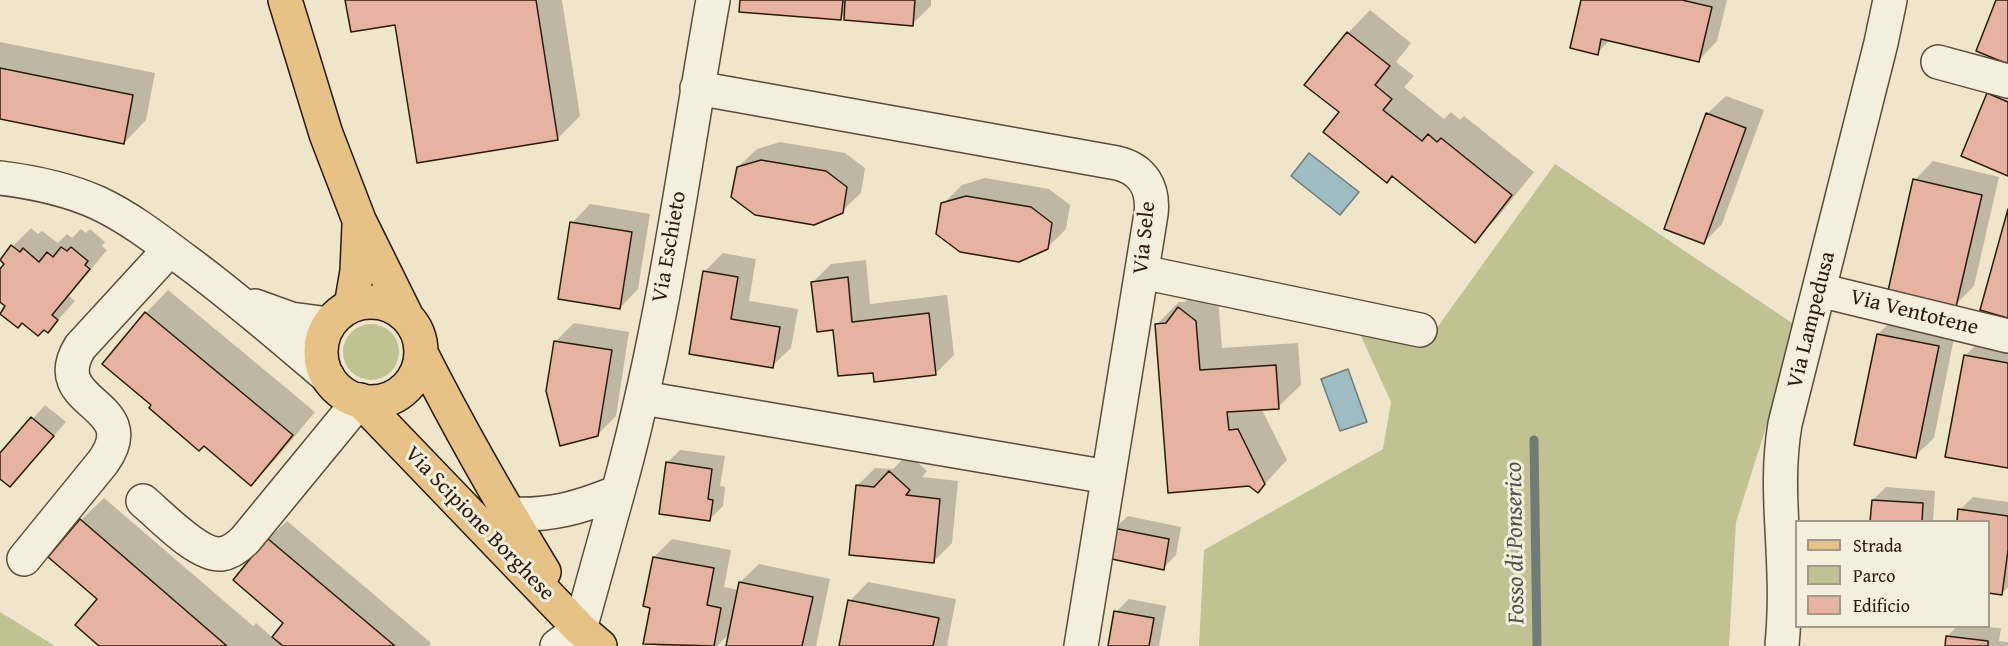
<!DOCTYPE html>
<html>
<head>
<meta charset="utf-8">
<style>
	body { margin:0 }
	#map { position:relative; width:2008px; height:646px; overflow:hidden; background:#eee5cb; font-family:"Gentium Book Plus",serif }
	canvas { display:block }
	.legend { position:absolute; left:1795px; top:520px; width:195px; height:108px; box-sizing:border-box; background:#f4eedd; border:2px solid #a39989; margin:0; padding:8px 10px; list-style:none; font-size:18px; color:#2a1a0b }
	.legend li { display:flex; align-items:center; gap:12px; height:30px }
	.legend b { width:30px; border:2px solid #a39989 }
</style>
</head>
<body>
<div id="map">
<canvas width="2008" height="646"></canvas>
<ul class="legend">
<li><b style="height:8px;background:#e7c286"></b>Strada</li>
<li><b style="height:16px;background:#c1c292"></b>Parco</li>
<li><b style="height:16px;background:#e6b2a1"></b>Edificio</li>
</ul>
</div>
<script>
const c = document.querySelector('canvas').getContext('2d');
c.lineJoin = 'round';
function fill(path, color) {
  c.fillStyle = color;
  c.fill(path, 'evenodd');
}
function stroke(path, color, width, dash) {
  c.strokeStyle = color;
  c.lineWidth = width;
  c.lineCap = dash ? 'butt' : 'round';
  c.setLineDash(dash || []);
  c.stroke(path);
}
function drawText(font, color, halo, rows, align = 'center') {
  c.font = font + ' "Gentium Book Plus",serif';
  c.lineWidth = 6;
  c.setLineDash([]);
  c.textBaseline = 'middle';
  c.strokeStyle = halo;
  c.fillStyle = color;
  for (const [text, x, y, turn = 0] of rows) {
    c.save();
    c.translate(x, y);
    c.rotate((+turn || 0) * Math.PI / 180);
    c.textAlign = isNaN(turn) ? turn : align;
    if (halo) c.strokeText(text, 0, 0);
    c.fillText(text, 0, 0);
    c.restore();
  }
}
fill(new Path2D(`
	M1555,164L1798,327L1736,522L1729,646H1199L1204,550L1383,449L1391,402L1355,323L1426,343Z
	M343 352a28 28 0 1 1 56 0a28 28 0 1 1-56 0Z
	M0,612L55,646H0Z`), '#c1c292');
const water = new Path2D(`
	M1309,153L1359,192L1340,215L1291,176Z
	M1348,369L1367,422L1340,431L1321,379Z`);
fill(water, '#9ebcc1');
stroke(water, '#707b78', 1.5);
fill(new Path2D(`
	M347,0H562L580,116L557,139L396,24Z
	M742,0H931V6L912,24L846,13L841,18Z
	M1583,0H1727L1717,41L1699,60L1611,39L1597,53Z
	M1370,10L1411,43L1396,62L1414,76L1404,87L1444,119L1451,112L1460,120L1464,116L1534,172L1497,218L1475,241L1341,112L1306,85L1348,33Z
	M0,42L155,73L146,120L124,143L0,118Z
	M2007,76H2008V174L1988,94Z
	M1726,96L1764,110L1722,224L1704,242L1707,114Z
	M780,142L845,153L865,168L861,193L842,211L738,167L757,149Z
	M1933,161L1999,177L1974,286L1955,305L1915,180Z
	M985,178L1049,189L1070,205L1066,229L1047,248L943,204L962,185Z
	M590,204L650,214L638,289L620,308L572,223Z
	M31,228L38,234L42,231L58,243L67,234L72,238L81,229L86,233L90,229L105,242L102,246L107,250L69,296L75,301L48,331L0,300V272L6,264L13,246Z
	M723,253L756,259L749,301L798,309L791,348L772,366L691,352L704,272Z
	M866,260L870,304L947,295L954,355L935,374L874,371L834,329L813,282L831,264Z
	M1201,286L1218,298L1222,348L1298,343L1301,385L1278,407L1261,408L1287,460L1258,491L1156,325L1179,302H1185Z
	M168,290L315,412L274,461L251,484L153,405L146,313Z
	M1897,316L1956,328L1934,438L1915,456L1878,334Z
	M574,323L629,332L616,416L597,435L556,341Z
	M1983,337L2008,342V466L1965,356Z
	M45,405L66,422L10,485L0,477V455Z
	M680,450L725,456L720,486L725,487L723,506L710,519L667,463Z
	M908,454L927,471L922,477L958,481L952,543L934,561L857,486L875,468L893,469Z
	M1886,487L1935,491L1933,522H1872L1873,500Z
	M1973,497L2008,502V587L2002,593L1988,522L1960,510Z
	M104,498L253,626L256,623L273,638L285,623L268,539L287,521L431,643L429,646H101L99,599L81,520Z
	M1128,516L1181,527L1176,555L1163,568L1114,529Z
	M672,539L731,550L724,587L739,590L740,582L759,564L830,579L816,646H727L730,633L717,646H659L645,643L652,606L654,557Z
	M868,582L956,599L947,646H841L850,601Z
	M1129,599L1166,606L1159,646H1110L1116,612Z
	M1957,626L2001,628L1999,641L2008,642V646H1946L1948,636Z`), '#0003');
stroke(new Path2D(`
	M1534,440L1537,646`), '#707b78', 9);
const building = new Path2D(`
	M345,0H536L558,140L417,163L395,25L351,32Z
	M740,0H843L841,20L739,12Z
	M845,0H915L913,26L844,20Z
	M1581,0H1682L1712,7L1699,62L1601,39L1598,55L1570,48Z
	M1996,0H2008V64L1976,51Z
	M1347,32L1390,66L1375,85L1392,99L1383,110L1422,141L1428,134L1437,142L1441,138L1512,195L1475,243L1392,176L1387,183L1323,132L1339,112L1304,85Z
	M0,68L133,95L124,144L0,119Z
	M1987,93L2008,102V176L1961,156Z
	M1706,113L1746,128L1704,244L1664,229Z
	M761,160L826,171L847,187L843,213L814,225L755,215L731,197L737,167Z
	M1913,179L1982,195L1956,307L1888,291Z
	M966,196L1031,207L1052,223L1048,249L1019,262L960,252L936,234L941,203Z
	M2008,209V318L1980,310Z
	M570,222L632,232L620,309L558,299Z
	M11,245L20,252L23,248L39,262L47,252L53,257L61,247L67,251L71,247L88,261L85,265L90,269L52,315L58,320L48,333L44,330L38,336L22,323L18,328L0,314L5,306L0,302V269L4,264L0,260Z
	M703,271L738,277L731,319L780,327L773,368L689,354Z
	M848,277L852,322L929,313L936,375L874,382L873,373L838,376L833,330L817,332L811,282Z
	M1178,307L1196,321L1200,370L1276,365L1279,409L1227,412L1229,430L1238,429L1265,484L1258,493L1249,486L1168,493L1155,324L1166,323Z
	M145,312L293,435L251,486L204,446L199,451L149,408L151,405L102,364Z
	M1877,334L1939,346L1916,458L1854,445Z
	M554,341L612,350L598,436L560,446L546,391Z
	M1964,355L2008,363V468L1945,457Z
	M31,417L54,436L10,487L0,479V453Z
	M666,462L712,469L708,499L713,500L710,521L659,514Z
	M889,471L910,490L906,495L940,499L934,563L849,555L856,485L874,487Z
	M1872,500L1923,503L1922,522H1870Z
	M1958,509L2008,516V550L2002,595L1988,593V522H1957Z
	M80,519L227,646H99L75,625L97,599L48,557Z
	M1113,528L1169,539L1164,570L1107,558Z
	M267,538L395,646H283L272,637L283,623L233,580Z
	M653,557L714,568L707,605L721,608L714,646L643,644L650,608L643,606Z
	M739,582L813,597L802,646H726Z
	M848,600L939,618L933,646H839Z
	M1114,611L1154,618L1149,646H1108Z
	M1946,636L1988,641V646H1945Z`);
fill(building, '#e6b2a1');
stroke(building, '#2a1a0b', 1.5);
const minor = new Path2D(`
	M1938,62L2008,81
	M697,88L1117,163C1143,169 1154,188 1151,214L1081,646
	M0,178C33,182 67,189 98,203C130,218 158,240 186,261C235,297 281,337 328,377
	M1142,272L1420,330
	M1819,290L2008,336
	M255,306L291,319L329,324
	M643,398L1108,477
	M618,492C663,331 684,164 713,0
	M143,501C161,516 198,556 221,554C230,553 239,546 245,540L360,400
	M508,514C551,516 579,508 618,492L580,629L557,646
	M24,559L103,462C146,402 44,406 80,347L170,249
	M1782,646C1784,623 1785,600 1784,576C1783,524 1776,477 1785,424L1881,43L1890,0`);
const major = new Path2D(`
	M285,0L326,134L359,220L407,317
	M321 352a50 50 0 1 1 100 0a50 50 0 1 1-100 0Z
	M351,306L357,271L359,225
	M421,353C459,428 500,500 544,572
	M360,400L580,629L600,646`);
stroke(minor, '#5b4d3b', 36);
stroke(major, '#2a1a0b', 36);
stroke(minor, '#f4eedd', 33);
stroke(major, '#e7c286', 33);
drawText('22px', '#2a1a0b', '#f4eedd', [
	["Via Sele",1145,238,-84],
	["Via Eschieto",670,247,-80],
	["Via Ventotene",1914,313,14],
	["Via Lampedusa",1812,320,-76],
	["Via Scipione Borghese",479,524,46]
]);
drawText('italic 24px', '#53534b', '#f4eedd', [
	["Fosso di Ponserico",1516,543,-91]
]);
</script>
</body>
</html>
